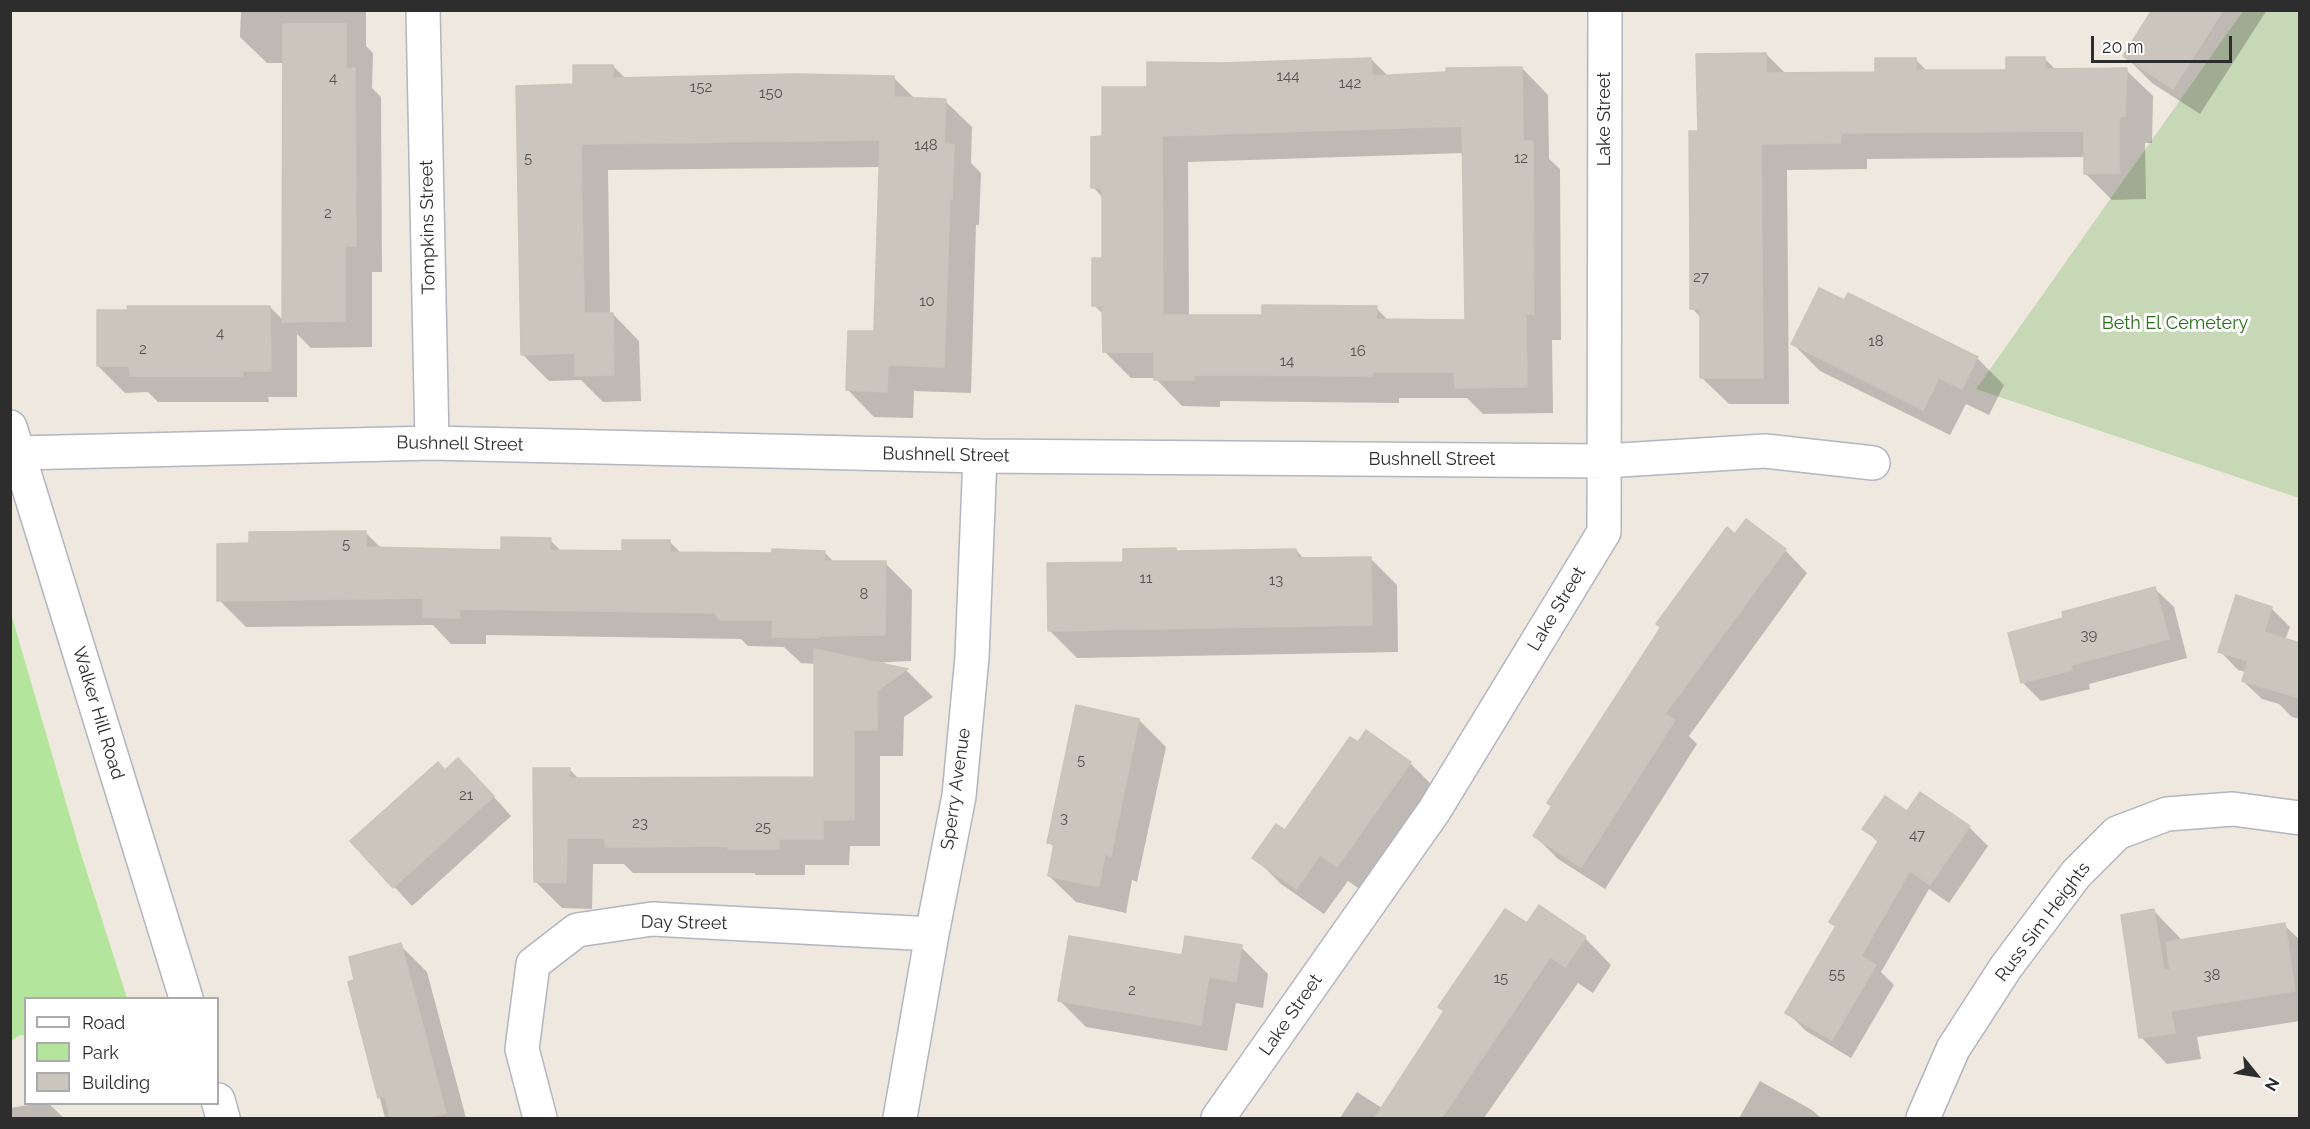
<!DOCTYPE html>
<html>
<head>
<meta charset="utf-8">
<style>
	body { margin:0 }
	#map { position:relative; width:2310px; height:1129px; overflow:hidden; background:#eee8df; font-family:Raleway,sans-serif }
	canvas { display:block }
	.frame { position:absolute; inset:0; border:12px solid #2d2d2d; pointer-events:none }
	.legend { position:absolute; left:24px; top:997px; width:195px; height:108px; box-sizing:border-box; background:#fff; border:2px solid #ababab; margin:0; padding:8px 10px; list-style:none; font-size:18px; color:#2d2d2d }
	.legend li { display:flex; align-items:center; gap:12px; height:30px }
	.legend b { width:30px; border:2px solid #ababab }
	.north { position:absolute; left:2226px; top:1045px; width:60px; height:60px; -webkit-text-stroke:4px #fff; paint-order:stroke; rotate:120deg; font-size:16px; font-weight:700; line-height:24px; text-align:center; color:#2d2d2d }
	.north::after { content:''; display:block; margin:auto; width:21px; height:27px; background:#2d2d2d; clip-path:polygon(50% 0,100% 100%,50% 72%,0 100%) }
	.scale { position:absolute; left:2091px; top:36px; width:141px; height:27px; box-sizing:border-box; border:3px solid #2d2d2d; border-top:0; padding-left:8px; font-size:18px; line-height:21px; white-space:nowrap; color:#2d2d2d; -webkit-text-stroke:4px #fff; paint-order:stroke }
</style>
</head>
<body>
<div id="map">
<canvas width="2310" height="1129"></canvas>
<div class="frame"></div>
<ul class="legend">
<li><b style="height:8px;background:#fff"></b>Road</li>
<li><b style="height:16px;background:#b4e59c"></b>Park</li>
<li><b style="height:16px;background:#cac6be"></b>Building</li>
</ul>
<div class="north">N</div>
<div class="scale">20 m</div>
</div>
<script>
const c = document.querySelector('canvas').getContext('2d');
c.lineJoin = 'round';
function fill(path, color) {
  c.fillStyle = color;
  c.fill(path, 'evenodd');
}
function stroke(path, color, width, dash) {
  c.strokeStyle = color;
  c.lineWidth = width;
  c.lineCap = dash ? 'butt' : 'round';
  c.setLineDash(dash || []);
  c.stroke(path);
}
function drawText(font, color, halo, rows, align = 'center') {
  c.font = font + ' Raleway,sans-serif';
  c.lineWidth = 6;
  c.setLineDash([]);
  c.textBaseline = 'middle';
  c.strokeStyle = halo;
  c.fillStyle = color;
  for (const [text, x, y, turn = 0] of rows) {
    c.save();
    c.translate(x, y);
    c.rotate((+turn || 0) * Math.PI / 180);
    c.textAlign = isNaN(turn) ? turn : align;
    if (halo) c.strokeText(text, 0, 0);
    c.fillText(text, 0, 0);
    c.restore();
  }
}
fill(new Path2D(`
	M10,610L81,854L127,998H26L25,1035H20L11,1041Z`), '#b4e59c');
fill(new Path2D(`
	M2243,11H2299V498L1976,389Z`), '#c7d8b6');
fill(new Path2D(`
	M241,10H366V46L373,53L372,88L381,97L382,272H372V347L311,348L297,334V397H268L269,402H158L148,392L125,393L98,366L129,311L270,307L284,321L285,63H267L240,37Z
	M2154,10H2267L2200,114L2152,83L2125,56Z
	M1766,54L1786,74L1877,73L1915,59L1928,72L2008,71L2044,58L2057,71L2126,70L2153,96L2152,143H2145L2146,199L2112,200L2085,173V157L1867,159V169L1787,170L1789,404H1729L1702,378L1701,318L1692,308L1699,133Z
	M1371,59L1388,76L1522,68L1548,95L1549,159L1560,169L1561,340H1552L1553,413L1483,414L1467,398H1399V403L1220,401V407L1182,406L1155,378H1131L1104,351V315L1094,305L1103,259V198L1093,187L1103,138L1148,88L1187,65ZM1464,153L1466,321H1389L1376,308L1263,317L1189,316L1188,162Z
	M613,66L626,79L894,78L916,100L945,101L972,127L971,163L981,173L979,225H976L971,393L914,391L913,418L874,417L848,390L875,333L881,167L608,170L610,315L613,314L639,341L641,401L603,402L581,380L549,381L522,354L575,86Z
	M1793,344L1977,358L2004,385L1989,415L1966,404L1950,435L1820,371Z
	M365,532L382,549L502,552L550,540L562,552L623,553L670,542L681,553L774,554L824,552L834,562L885,563L912,590L911,661L870,663L907,671L933,697L904,717L903,756H880V846H850L849,865H805V875H756L754,873H633L624,864H593L592,909L562,908L535,881L569,769L579,779H815V664L801,663L784,647L748,646L741,639L486,635V644H451L433,625L246,627L219,600L250,545Z
	M1175,550L1178,553L1296,550L1305,560L1370,558L1397,585L1398,652L1077,658L1050,631L1124,563Z
	M1785,550L1807,573L1689,736L1697,744L1605,889L1558,859L1535,836Z
	M2155,589L2174,607L2187,658L2089,684L2090,689L2041,701L2023,683L2010,635L2065,619Z
	M2271,608L2290,627L2285,640L2300,645V719L2292,717L2279,704L2262,699L2243,681L2246,672L2238,670L2220,651Z
	M1139,720L1166,747L1137,882L1132,880L1126,913L1076,902L1049,876L1055,848L1049,842Z
	M1410,763L1437,790L1364,892L1348,881L1324,914L1281,884L1254,857L1285,832Z
	M445,772L477,778L511,816L412,906L353,842Z
	M1920,794L1969,827L1988,846L1949,903L1929,889L1881,972L1894,985L1851,1058L1806,1031L1787,1012L1837,928L1831,922L1879,843L1864,829L1908,813Z
	M2154,911L2180,938L2181,941L2284,925L2300,940V1021L2197,1037L2201,1059L2167,1064L2141,1037Z
	M1527,925L1585,938L1611,965L1593,993L1578,983L1484,1118H1340L1357,1092L1382,1108Z
	M400,945L427,972L466,1118H385L350,983L356,981Z
	M1241,947L1268,974L1263,1008L1236,1003L1227,1051L1086,1027L1059,1000L1184,957Z
	M1760,1081L1812,1110L1821,1118H1739Z
	M35,1104H49L64,1118H10V1108Z`), '#0003');
const building = new Path2D(`
	M2152,10H2223L2173,89L2123,56Z
	M283,24H346V69L355,68L356,246H345V321L282,322Z
	M1766,53V73L1875,72V58H1916V70H2006V57H2045V69L2127,68L2125,116L2119,117V173L2084,174V131L1841,133L1840,143L1761,144L1763,378H1700V309H1690V254L1689,131H1698L1696,54Z
	M1371,58L1372,76L1446,72V68L1522,67L1523,141H1533L1534,314H1526L1527,387L1455,388L1454,372H1373V376L1194,375V380H1154V352H1103L1102,306H1092V258H1102V188H1091V137L1102,136V87H1147V62L1221,63ZM1462,126L1465,320L1376,319L1377,306L1262,305V315H1163L1162,136Z
	M573,65H613V78L796,74L894,76V97L946,99L944,144L954,145L952,199H950L944,367L888,365L887,392L846,390L848,331H874L880,140L581,144L584,313H613L614,375L575,376V353L521,355L516,86L573,84Z
	M1819,288L1844,300L1848,293L1978,357L1962,389L1939,378L1923,410L1791,344Z
	M127,306H270L271,371H242L243,376H130L129,366H97V310H128Z
	M1746,519L1786,549L1665,714L1675,720L1581,867L1533,836L1552,806L1547,803L1661,627L1656,624L1727,527L1735,534Z
	M366,531V547L501,550V537L551,538L550,550L622,551V540H670V552L772,553V549L825,551L824,561H886L885,635L818,636V638L772,637L773,620H720L715,613L459,609L460,618L423,617V598L217,601V544L249,543V532Z
	M1176,548V551L1296,549L1297,558L1371,557L1372,625L1048,631L1047,563L1123,562V549Z
	M2155,587L2169,639L2071,665L2072,670L2021,683L2008,633L2063,618L2062,612Z
	M2236,595L2272,607L2264,632L2300,643V698L2242,681L2248,661L2218,652Z
	M814,649L908,669L878,690L877,730H854V820H823V839H779V849H728V846L605,847V838H567L566,883L534,882L533,768H570L569,778L814,777Z
	M1076,705L1139,719L1111,856L1105,854L1099,887L1048,876L1054,844L1047,843Z
	M1366,730L1411,762L1337,867L1320,855L1296,889L1252,858L1276,824L1285,830L1350,737L1358,742Z
	M458,758L494,796L393,888L350,841L438,762L445,770Z
	M1920,792L1970,826L1930,885L1910,871L1861,956L1876,965L1832,1040L1785,1013L1836,926L1829,922L1879,840L1862,829L1885,796L1907,811Z
	M1539,905L1586,937L1565,967L1550,957L1441,1119H1374L1444,1011L1438,1007L1505,909L1527,923Z
	M2154,909L2164,970H2170L2166,942L2285,923L2295,991L2171,1011L2175,1033L2139,1038L2121,915Z
	M1069,936L1182,955L1185,936L1242,945L1236,982L1209,977L1201,1025L1058,1001Z
	M401,943L446,1113L426,1119H390L385,1096L378,1098L348,982L354,980L349,957Z`);
fill(building, '#cac6be');
stroke(building, '#cac4b9', 1.5);
const street = new Path2D(`
	M423,10L432,443
	M10,427L186,998
	M18,453L432,443L980,456L1605,461L1765,451L1873,463
	M218,1100L223,1118
	M540,1118L522,1049L533,964L577,930L652,919L932,934
	M900,1118L932,934L959,796L972,657L980,456
	M1218,1118L1434,811L1604,532L1605,10
	M1923,1118L1953,1049L2006,967L2076,874L2117,833L2167,814L2233,809L2300,818`);
stroke(street, '#b3b5c0', 36);
stroke(street, '#fff', 33);
drawText('15px', '#545351', null, [
	["144",1288,76],
	["4",333,78],
	["142",1350,83],
	["152",701,87],
	["150",771,93],
	["148",926,145],
	["5",528,158],
	["12",1521,158],
	["2",328,213],
	["27",1701,277],
	["10",927,301],
	["4",220,333],
	["18",1876,341],
	["2",143,349],
	["16",1358,351],
	["14",1287,361],
	["5",346,544],
	["11",1146,578],
	["13",1276,580],
	["8",864,594],
	["39",2089,635],
	["5",1081,760],
	["21",466,795],
	["3",1064,818],
	["23",640,823],
	["25",763,827],
	["47",1917,835],
	["55",1837,974],
	["38",2212,975],
	["15",1501,978],
	["2",1132,990]
]);
drawText('18px', '#2d2d2d', '#fff', [
	["Lake Street",1605,119,-90],
	["Tompkins Street",428,227,-91],
	["Bushnell Street",460,444,1],
	["Bushnell Street",946,455,1],
	["Bushnell Street",1432,460],
	["Lake Street",1557,609,-59],
	["Walker Hill Road",98,713,73],
	["Sperry Avenue",956,789,-82],
	["Russ Sim Heights",2043,922,-53],
	["Day Street",684,923,1],
	["Lake Street",1291,1015,-55]
]);
drawText('18px', '#2a6d1a', '#fff', [
	["Beth El Cemetery",2175,324]
]);
</script>
</body>
</html>
